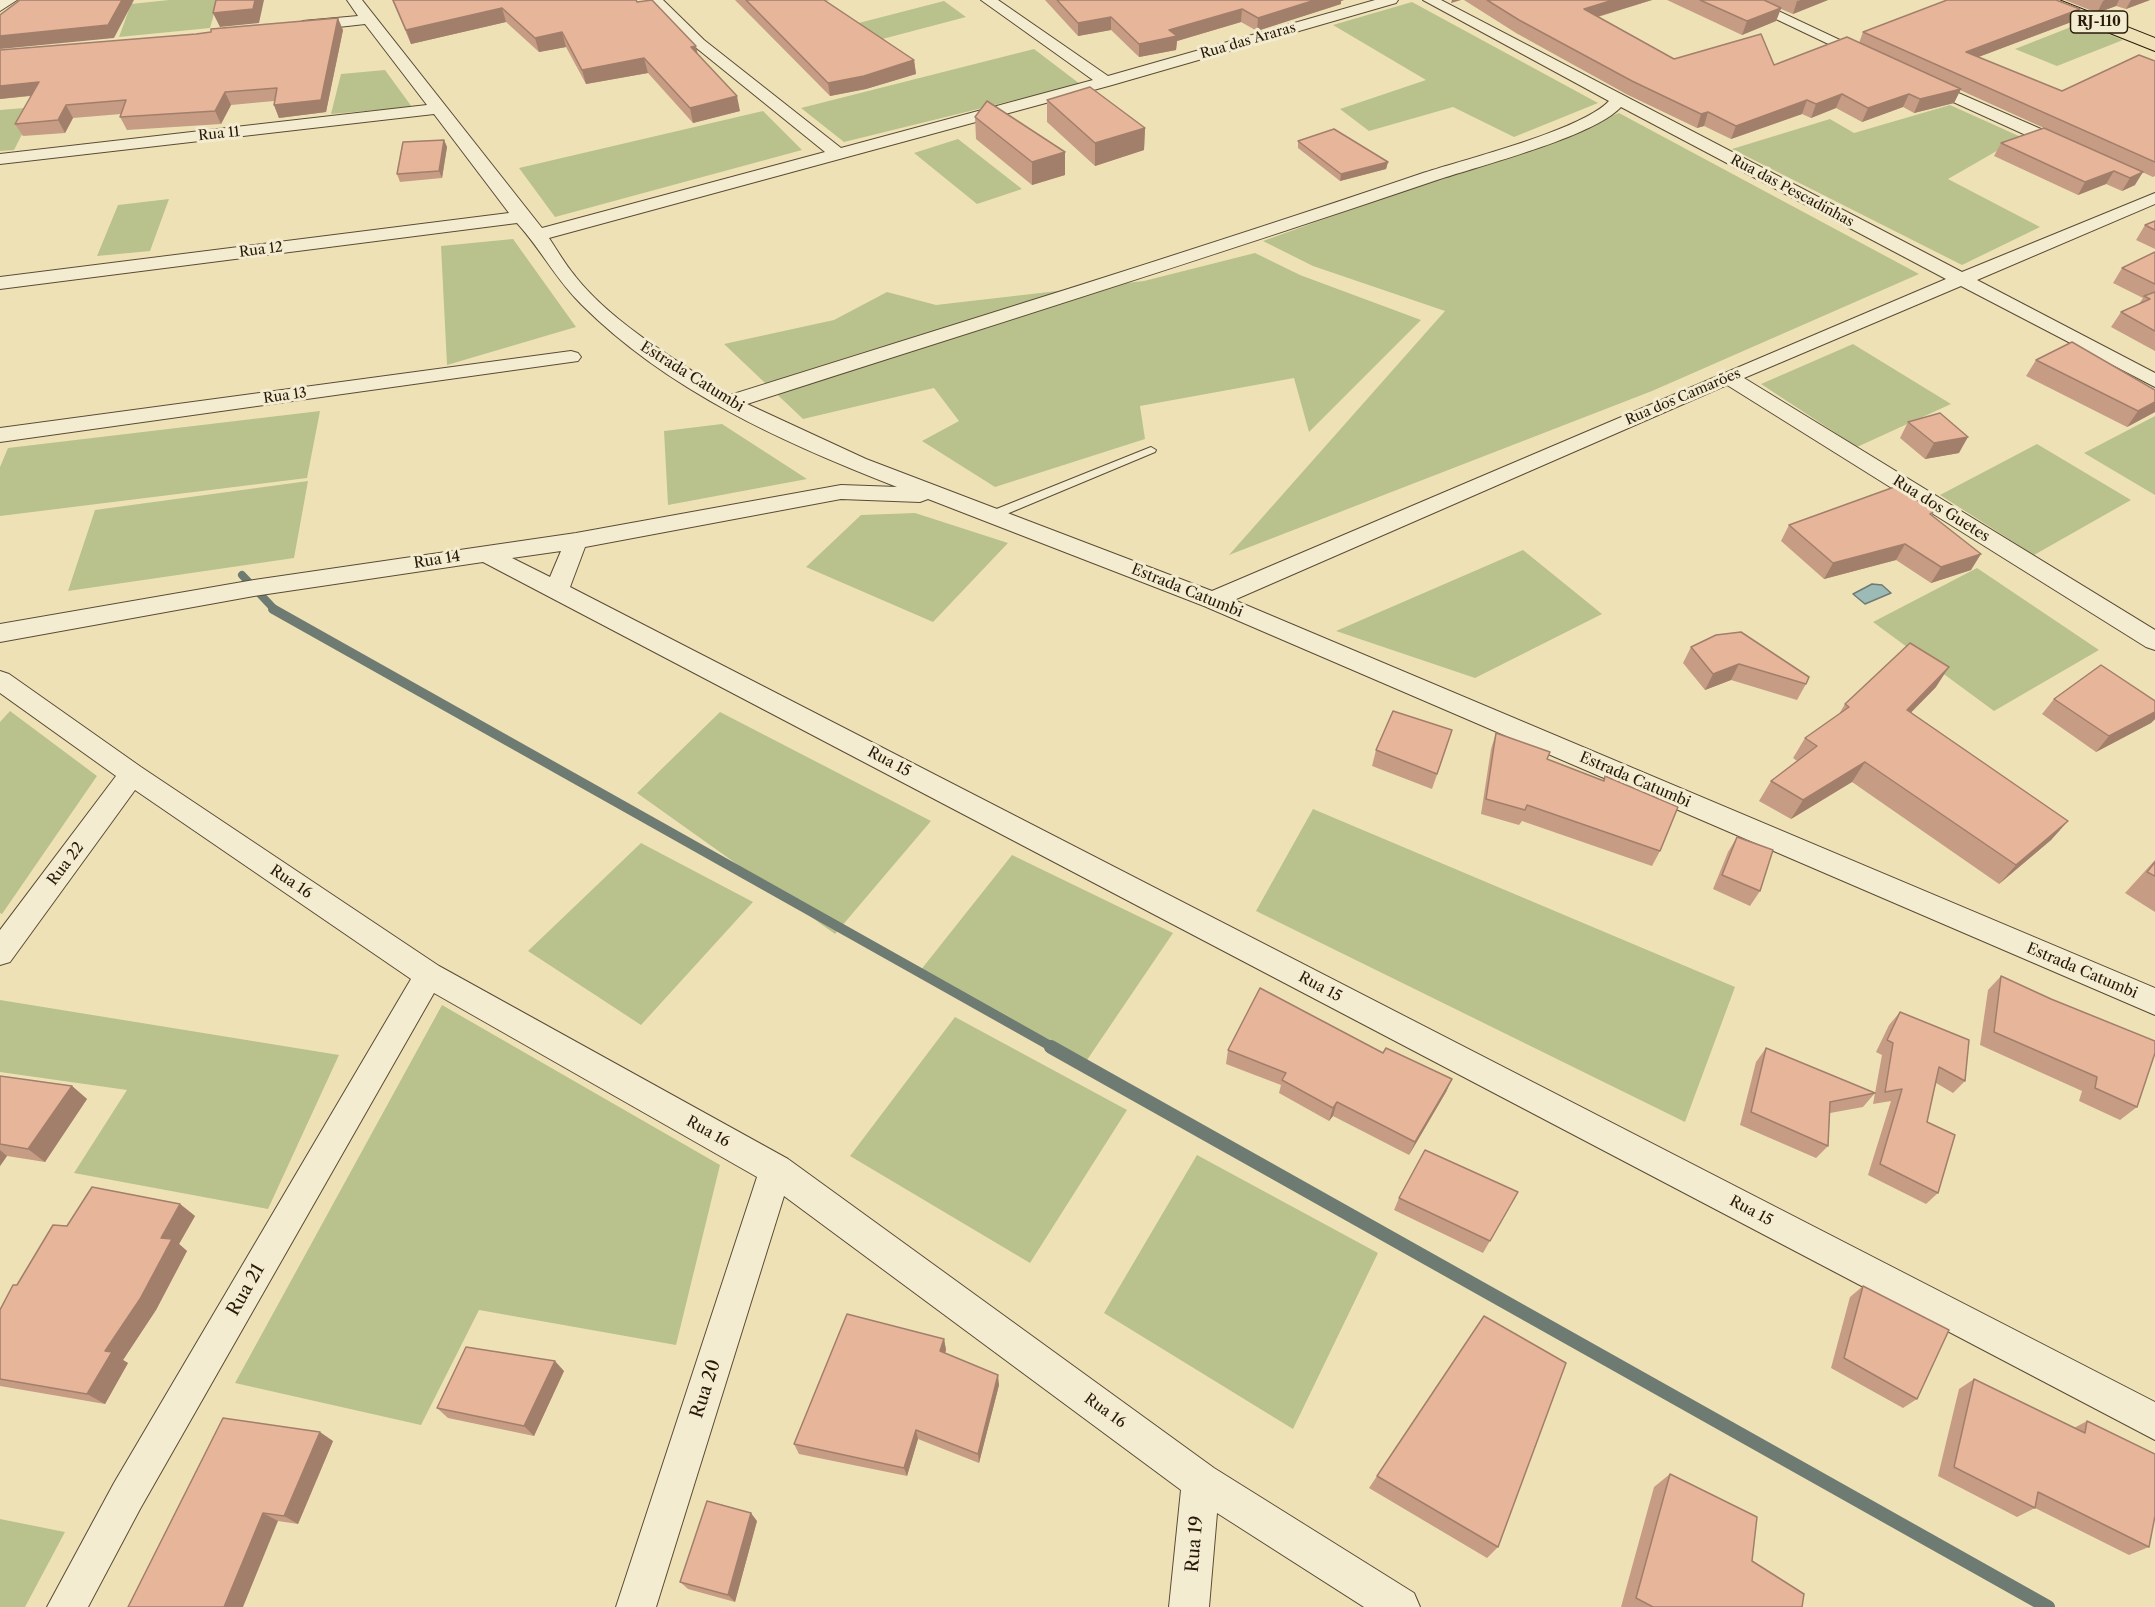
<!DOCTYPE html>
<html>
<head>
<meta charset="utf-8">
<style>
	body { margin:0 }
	canvas { display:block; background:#eee1b6 }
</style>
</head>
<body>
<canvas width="2155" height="1607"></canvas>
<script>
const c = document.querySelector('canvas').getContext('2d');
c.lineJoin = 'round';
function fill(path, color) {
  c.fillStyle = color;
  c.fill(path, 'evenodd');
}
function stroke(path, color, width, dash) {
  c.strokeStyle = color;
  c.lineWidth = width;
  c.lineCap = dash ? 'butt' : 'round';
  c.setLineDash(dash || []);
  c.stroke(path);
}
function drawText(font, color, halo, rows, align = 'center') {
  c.font = font + ' "Libre Caslon Text",serif';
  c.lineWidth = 6;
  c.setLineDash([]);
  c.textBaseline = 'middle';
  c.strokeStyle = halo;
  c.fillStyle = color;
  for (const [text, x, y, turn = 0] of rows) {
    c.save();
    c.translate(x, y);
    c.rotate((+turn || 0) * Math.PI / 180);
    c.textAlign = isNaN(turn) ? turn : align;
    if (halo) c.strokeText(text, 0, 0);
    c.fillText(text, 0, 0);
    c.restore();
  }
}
fill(new Path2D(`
	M169,0H218L210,28L119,37L131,4Z
	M944,1L966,17L871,42L851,25Z
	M1412,2L1598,103L1514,137L1453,107L1369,131L1340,109L1426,80L1333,25Z
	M2081,23L2123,40L2057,66L2015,49Z
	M1034,49L1080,84L844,142L801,108Z
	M385,70L412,107L331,114L341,74Z
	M1950,105L2021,137L1948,179L2040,227L1962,265L1732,149L1830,119L1854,133Z
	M36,107L14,150L0,151V110Z
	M763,111L802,150L555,217L519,168Z
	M1619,113L1919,274L1652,391L1229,555L1445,311L1313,266L1263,241Z
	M958,139L1022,189L977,204L914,153Z
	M169,199L150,251L97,256L118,205Z
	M513,239L576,327L447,365L441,246Z
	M1255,253L1300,275L1421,320L1309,432L1294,378L1140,406L1145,439L995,487L922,441L959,421L934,388L803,419L724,344L834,320L887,292L936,305L1144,281Z
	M1853,344L1951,404L1857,447L1761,384Z
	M320,411L307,478L0,516V467L8,448Z
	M2155,416V495L2084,453Z
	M722,424L807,479L668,505L664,431Z
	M2037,444L2131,500L2034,555L1940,495Z
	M308,481L294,558L68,591L95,510Z
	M915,513L1008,543L933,622L806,567L861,515Z
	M1523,550L1602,614L1475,678L1336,631Z
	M1977,568L2099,650L1994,711L1873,622Z
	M10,711L97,776L2,914L0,913V722Z
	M720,712L931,821L835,934L637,793Z
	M1313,809L1735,987L1685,1122L1256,911Z
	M641,843L753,902L641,1025L528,951Z
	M1012,855L1173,933L1087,1060L920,971Z
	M0,1000L339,1055L268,1209L74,1173L127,1090L0,1072Z
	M442,1005L720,1165L676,1345L479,1310L421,1425L235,1383Z
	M955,1017L1127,1110L1030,1263L850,1156Z
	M1197,1155L1378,1253L1293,1429L1104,1313Z
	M0,1519L65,1532L25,1607H0Z`), '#b9c28d');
const water = new Path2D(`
	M1872,584L1882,585L1891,593L1865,604L1853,594Z`);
fill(water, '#9cbbb7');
stroke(water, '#6e7b72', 1.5);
stroke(new Path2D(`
	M242,575L275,610`), '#6e7b72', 8);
stroke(new Path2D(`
	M273,609L1054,1048`), '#6e7b72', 10);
stroke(new Path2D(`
	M1051,1047L2048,1607`), '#6e7b72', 14);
const lane = new Path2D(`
	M1151,447L1156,450L1155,452L997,518L993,519L987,515L989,512Z`);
const street = new Path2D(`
	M0,0H17L0,11Z
	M347,0H362L542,228L825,152L694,46L648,0H663L704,40L841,148L1093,80L981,0H998L1108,76L1375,0H1398L1396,3L1112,85L549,238C557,250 565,264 575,276C612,323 680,363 730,395C962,322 1194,251 1423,173C1466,159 1582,130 1609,101L1423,0H1441L1962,272L2155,193V204L1977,280L2155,373V387L1961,286L1744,378L2155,630V650L2146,647L1727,385L1234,600L2155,988V1015L1204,606L928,499L920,502L841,499L585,547L570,587L2155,1402V1440L483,562L254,596L0,642V624L254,580L576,533L841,485L897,487C786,444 668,391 582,305C556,280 541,249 517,223L0,289V277L509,213L434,114L0,164V154L427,105L365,24L303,31L295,26L303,21L358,16ZM1621,107L1946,279L1212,591L866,459L747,404C977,330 1208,258 1437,180C1479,166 1593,137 1621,107ZM561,551L550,577L512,558Z
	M1736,0H1755L1876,57L1874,60H1862Z
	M1924,78L2073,143L2075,147L2067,152L2061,151L1918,86L1916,83Z
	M571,351L578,353L581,357L578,361L0,442V428Z
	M0,671L9,674L141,767L439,966L788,1159L1214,1468L1414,1593L1420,1607H1364L1217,1513L1209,1607H1169L1181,1490L784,1196L656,1607H616L757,1177L434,993L140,1509L88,1607H47L114,1483L411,979L135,790L10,962L0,965V930L116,776L0,693Z`);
const primary = new Path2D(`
	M2034,0H2059L2155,38V51L2037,4Z`);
stroke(lane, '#5a4c35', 2);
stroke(street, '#5a4c35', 2);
stroke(primary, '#281a0a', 2);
fill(lane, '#f4ecd0');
fill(street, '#f4ecd0');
fill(primary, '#eee1b6');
fill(new Path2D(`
	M392,0H636L698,54L740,111L693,123L648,73L586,84L566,47L539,52L506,22L411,44Z
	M735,0H830L825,1L914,60L916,74L866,89L830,96Z
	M1045,0H1344L1341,1V4L1257,31L1241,22L1177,41L1176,50L1139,57L1111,30L1078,36Z
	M1464,0H1652L1598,17L1674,59L1774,65L1859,43L1863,32L2074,21L1978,57L2062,91L2155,61V176L2153,177L2131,167L2135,185L2122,191L2106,184L2078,195L1994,156L2001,143L2044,128L1960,90L1954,103L1914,113L1903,107L1862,122L1836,108L1811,118L1802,114L1731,139L1704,126L1697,128L1628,95L1516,33Z
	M1667,0H1828L1793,14L1781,9L1776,21L1742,35Z
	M2065,0H2150L2126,9L2116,6L2097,13Z
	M343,30L326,112L279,118L274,105V101L231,105L221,124L127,130L120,117L121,114L73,118L65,133L23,136L15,124L31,96L0,99V50Z
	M1047,100L1145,128L1144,150L1095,166L1047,122Z
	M975,117L1065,175L1032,185L976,139Z
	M444,140L447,147L442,178L400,182L397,174Z
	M1298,141L1388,162L1386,169L1340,181L1298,148Z
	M2155,221V249L2136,240L2145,225Z
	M2155,252V351L2111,327L2121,312L2139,304L2143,298L2113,283L2122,268Z
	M2036,360L2155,390V412L2127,427L2026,376Z
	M1908,422L1959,453L1925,459L1900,438Z
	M1933,515L1971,570L1931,583L1896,560L1824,579L1781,541L1789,525Z
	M1691,647L1806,684L1797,700L1731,680L1705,690L1683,663Z
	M1936,687L1911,712L2068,821L2051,840L1999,884L1852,782L1791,819L1759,801L1771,781L1797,761L1793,758L1805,738L1839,714L1845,704Z
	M2054,699L2155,701V719L2151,723L2096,752L2042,714Z
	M1496,733L1547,759L1603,781L1605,776L1660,851L1652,866L1522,821L1519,825L1481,814L1491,749Z
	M1447,746L1432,789L1372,766L1376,750Z
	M1737,837L1760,891L1750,906L1713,889L1728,852Z
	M2155,860V912L2125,893Z
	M2001,976L2137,1107L2120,1120L2079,1101L2082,1091L1980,1045L1988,990Z
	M1900,1012L1965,1081L1953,1093L1936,1083L1927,1122L1938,1193L1926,1204L1868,1175L1891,1101L1873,1104L1882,1055L1876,1052L1889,1025Z
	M1766,1048L1875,1093L1863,1107L1830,1113L1828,1146L1816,1158L1740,1125L1756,1062Z
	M1228,1050L1383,1053L1452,1079L1446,1092L1409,1155L1333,1116L1329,1121L1279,1093L1281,1085L1226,1064Z
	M0,1076L72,1086L87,1099L45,1162L7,1156L0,1166Z
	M1518,1192L1483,1253L1394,1210L1399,1198Z
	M180,1204L195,1216L179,1244L187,1251L156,1310L123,1360L128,1363L105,1404L0,1386V1310L17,1285L67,1226Z
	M1863,1286L1917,1399L1903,1408L1831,1368L1850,1297Z
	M944,1339L946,1350L945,1353L999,1385L979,1463L918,1439L907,1476L799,1454L794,1444Z
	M564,1371L534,1436L448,1418L437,1408Z
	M1974,1379L2074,1428L2087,1421L2149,1547L2129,1555L2035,1508L2017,1517L1938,1476L1959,1389Z
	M333,1441L298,1524L278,1521L128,1607Z
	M1670,1474L1752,1561L1802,1607H1621L1654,1487Z
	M1377,1476L1498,1547L1487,1558L1369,1488Z
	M757,1521L735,1602L688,1589L680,1582Z`), '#c79c84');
fill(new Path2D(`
	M122,0H134L114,38L0,49V36Z
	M255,0H264L259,23L220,27L213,13Z
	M1315,0H1344L1341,1V4L1257,31L1258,18Z
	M1452,0H1461L1451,3Z
	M1613,0H1652L1580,22L1584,9Z
	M1801,0H1828L1793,14L1797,1Z
	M2105,0H2119L2116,6L2097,13L2103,1Z
	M2131,0H2150L2126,9Z
	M502,8L506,22L411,44L406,30Z
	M1781,8L1776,21L1742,35L1747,21Z
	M1242,9L1241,22L1177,41L1176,50L1139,57V44L1169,30Z
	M2080,9L2074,21L1960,64L1966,52Z
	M1111,17V30L1078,36V23Z
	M338,18L343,30L326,112L279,118L274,105Z
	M562,32L566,47L539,52L535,38Z
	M696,46L699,60L691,47Z
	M644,58L648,73L586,84L582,70Z
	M914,60L916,74L866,89L830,96L828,83Z
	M39,82L45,94L0,99V86Z
	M1961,89L1954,103L1914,113L1920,99Z
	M225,92L231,105L221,124L215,111Z
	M1842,94L1836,108L1811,118L1816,104Z
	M1909,94L1903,107L1862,122L1868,108Z
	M737,96L740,111L693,123L690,108Z
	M1807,100L1802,114L1731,139L1736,126Z
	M66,105L73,118L65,133L58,120Z
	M1708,112L1704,126L1697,128L1701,114Z
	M1145,128L1144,150L1095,166V143Z
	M444,140L447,147L442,178L439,171Z
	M1065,152V175L1032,185V162Z
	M1388,162L1386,169L1340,181L1341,174Z
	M2114,171L2106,184L2078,195L2085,182Z
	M2143,172L2135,185L2122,191L2130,178Z
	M2155,402V412L2127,427L2138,411Z
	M1968,437L1959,453L1925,459L1934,443Z
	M1905,544L1896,560L1824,579L1833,563Z
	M1981,554L1971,570L1931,583L1941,567Z
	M1739,664L1731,680L1705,690L1713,674Z
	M1949,667L1936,687L1894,730L1907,710Z
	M2155,712V719L2151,723L2096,752L2109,736Z
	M1865,762L1852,782L1791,819L1803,800Z
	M2068,821L2051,840L1999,884L2016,865Z
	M1452,1079L1446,1092L1409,1155L1415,1142Z
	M72,1086L87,1099L45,1162L28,1149Z
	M1337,1102L1333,1116L1329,1121L1333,1108Z
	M0,1150L7,1156L0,1166Z
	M180,1204L195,1216L179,1244L187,1251L156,1310L123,1360L128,1363L105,1404L87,1394L105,1351L161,1238Z
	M944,1339L946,1350L942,1362L940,1351Z
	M555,1361L564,1371L534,1436L524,1426Z
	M998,1375L999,1385L979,1463L978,1454Z
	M916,1430L918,1439L907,1476L904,1468Z
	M320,1432L333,1441L298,1524L284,1516Z
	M263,1513L278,1521L243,1607H224Z
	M751,1513L757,1521L735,1602L728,1595Z`), '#a27f6b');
const building = new Path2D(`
	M20,0H122L108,25L0,36V15Z
	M216,0H255L253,9L213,13Z
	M393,0H636L637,2L652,0L696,46L691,47L737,96L690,108L644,58L582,70L562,32L535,38L502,8L406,30Z
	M746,0H824L914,60L864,76L828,83Z
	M1057,0H1315L1258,18L1242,9L1169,30L1177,36L1139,44L1111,17L1078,23Z
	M1487,0H1613L1584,9L1674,59L1761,34L1774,65L1847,37L1961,89L1920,99L1909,94L1868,108L1842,94L1816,104L1807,100L1736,126L1708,112L1701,114L1632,81L1519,20Z
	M1700,0H1764L1781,8L1747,21Z
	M1947,0H2056L2080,9L1966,52L2062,91L2139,55L2155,61V162L1863,32Z
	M338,18L321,100L274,105L277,88L225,92L215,111L120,117L126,100L66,105L58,120L15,124L39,82L0,86V50L196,34L211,32V29Z
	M1090,87L1145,128L1095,143L1047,100Z
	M987,101L1065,152L1032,162L975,117Z
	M2044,128L2143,172L2130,178L2114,171L2085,182L2001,143Z
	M1334,129L1388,162L1341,174L1298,141Z
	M444,140L439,171L397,174L403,142Z
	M2155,221V230L2145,225Z
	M2155,252V284L2122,268Z
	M2155,292V331L2121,312L2150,299L2144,296Z
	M2072,342L2155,390V402L2138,411L2036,360Z
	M1940,413L1968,437L1934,443L1908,422Z
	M1897,486L1934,512L1930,514L1981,554L1941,567L1905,544L1833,563L1789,525Z
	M1741,632L1809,677L1806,684L1739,664L1713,674L1691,647L1716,635Z
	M1910,643L1949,667L1907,710L2068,821L2016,865L1865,762L1803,800L1771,781L1817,746L1805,738L1849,707L1845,704Z
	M2101,665L2155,701V712L2109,736L2054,699Z
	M1393,711L1452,730L1437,774L1376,750Z
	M1496,733L1550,752L1547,759L1604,781L1605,776L1678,807L1660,851L1527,805L1525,810L1486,799Z
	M1737,837L1773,850L1760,891L1722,875Z
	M2155,862V876L2147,872Z
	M2001,976L2051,999L2155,1041V1053L2137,1107L2095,1088L2097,1077L1994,1032Z
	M1260,988L1383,1053L1386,1048L1452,1079L1415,1142L1337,1102L1333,1108L1282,1080L1286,1073L1228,1050Z
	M1900,1012L1969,1040L1965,1081L1939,1067L1927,1122L1955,1135L1938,1193L1880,1164L1902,1089L1885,1092L1893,1043L1887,1040Z
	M1766,1048L1875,1093L1830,1102L1828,1146L1751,1112Z
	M0,1076L72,1086L28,1149L0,1144Z
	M1425,1150L1518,1192L1490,1241L1399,1198Z
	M92,1187L180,1204L161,1238L172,1239L140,1299L105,1351L112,1352L87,1394L0,1379V1310L13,1285H17L53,1225L67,1226Z
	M1863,1286L1949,1330L1917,1399L1844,1358Z
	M847,1314L944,1339L940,1351L998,1375L978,1454L916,1430L904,1468L794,1444Z
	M1484,1316L1566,1363L1498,1547L1377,1476Z
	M466,1347L555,1361L524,1426L437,1408Z
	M1974,1379L2085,1433L2087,1421L2155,1454V1516L2149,1547L2038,1492L2035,1508L1954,1467Z
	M223,1418L320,1432L284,1516L263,1513L224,1607H128Z
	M1670,1474L1757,1517L1752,1561L1804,1594L1802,1607H1653L1636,1598Z
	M707,1501L751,1513L728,1595L680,1582Z`);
fill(building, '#e7b599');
stroke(building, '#a27f6b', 1.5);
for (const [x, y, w] of [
	[2099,22,57]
]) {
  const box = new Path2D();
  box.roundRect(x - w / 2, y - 11, w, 22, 4.5);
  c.fillStyle = '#f4ecd0';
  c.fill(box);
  stroke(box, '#281a0a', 1.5);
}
drawText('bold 14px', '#281a0a', null, [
	["RJ-110",2099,22]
]);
drawText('14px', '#281a0a', '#f4ecd0', [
	["Rua das Araras",1248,41,-16],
	["Rua 11",219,134,-6],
	["Rua das Pescadinhas",1792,191,28],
	["Rua 12",261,250,-7],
	["Rua 13",285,396,-8],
	["Rua dos Camarões",1683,397,-23]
]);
drawText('15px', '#281a0a', '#f4ecd0', [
	["Estrada Catumbi",692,377,32],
	["Rua dos Guetes",1941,509,32],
	["Rua 14",437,560,-9],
	["Estrada Catumbi",1187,591,22],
	["Rua 15",889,762,28],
	["Estrada Catumbi",1635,780,23],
	["Rua 22",66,864,-53],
	["Rua 16",291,882,34],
	["Estrada Catumbi",2082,971,23],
	["Rua 15",1320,987,28],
	["Rua 16",708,1132,29],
	["Rua 15",1751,1211,28],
	["Rua 16",1105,1411,36]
]);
drawText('18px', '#281a0a', '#f4ecd0', [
	["Rua 21",246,1290,-60],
	["Rua 20",706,1389,-72],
	["Rua 19",1195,1544,-85]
]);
</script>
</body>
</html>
